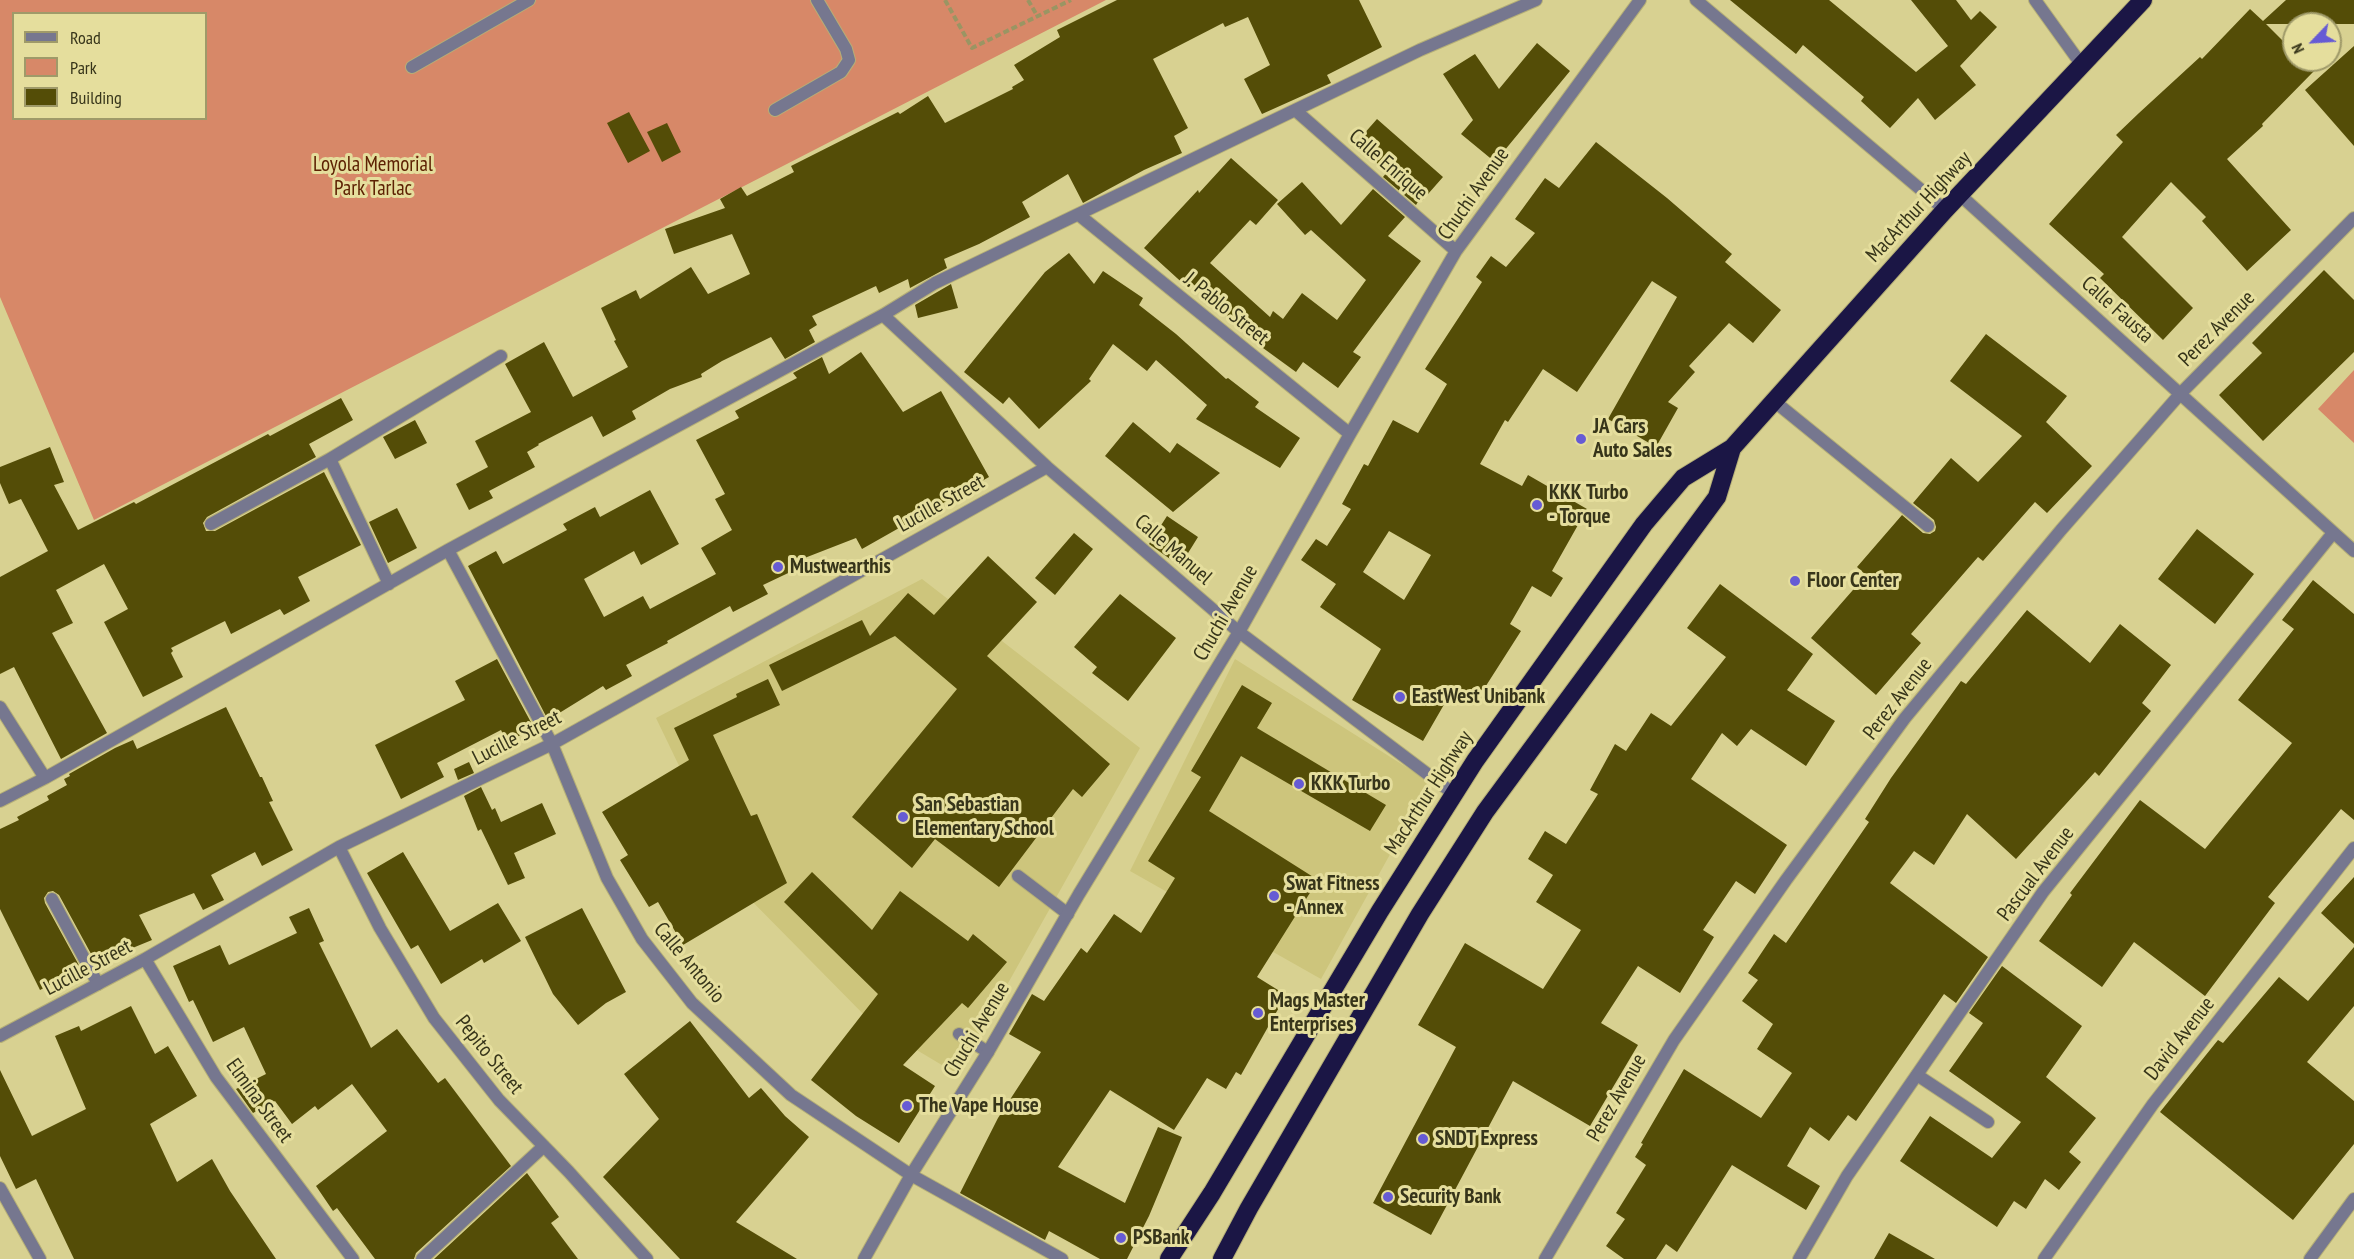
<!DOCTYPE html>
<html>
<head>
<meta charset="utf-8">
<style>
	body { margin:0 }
	#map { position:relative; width:2354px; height:1259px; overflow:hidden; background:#d8d191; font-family:"PT Sans Narrow",sans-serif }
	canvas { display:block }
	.legend { position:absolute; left:12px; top:12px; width:195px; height:108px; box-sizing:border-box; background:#e5de9d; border:2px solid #9f9a69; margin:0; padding:8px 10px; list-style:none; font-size:18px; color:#37351a }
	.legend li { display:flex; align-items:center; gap:12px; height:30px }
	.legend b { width:30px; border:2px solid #9f9a69 }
	.north { position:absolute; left:2282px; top:12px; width:60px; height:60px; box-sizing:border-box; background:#e5de9d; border:2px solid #9f9a69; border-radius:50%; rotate:245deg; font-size:16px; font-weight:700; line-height:24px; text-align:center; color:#37351a }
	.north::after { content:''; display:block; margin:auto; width:21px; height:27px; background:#665bd4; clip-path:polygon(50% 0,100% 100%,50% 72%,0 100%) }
</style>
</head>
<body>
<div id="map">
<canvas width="2354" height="1259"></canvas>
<ul class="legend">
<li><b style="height:8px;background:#76778f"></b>Road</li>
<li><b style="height:16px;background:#d78868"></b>Park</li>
<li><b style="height:16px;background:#544d07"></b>Building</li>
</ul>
<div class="north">N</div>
</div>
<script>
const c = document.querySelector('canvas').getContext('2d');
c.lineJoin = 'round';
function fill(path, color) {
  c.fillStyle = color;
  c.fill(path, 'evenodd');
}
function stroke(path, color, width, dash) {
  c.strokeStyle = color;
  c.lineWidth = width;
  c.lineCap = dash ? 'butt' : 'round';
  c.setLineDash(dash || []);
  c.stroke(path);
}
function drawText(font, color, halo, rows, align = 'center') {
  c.font = font + ' "PT Sans Narrow",sans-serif';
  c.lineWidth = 6;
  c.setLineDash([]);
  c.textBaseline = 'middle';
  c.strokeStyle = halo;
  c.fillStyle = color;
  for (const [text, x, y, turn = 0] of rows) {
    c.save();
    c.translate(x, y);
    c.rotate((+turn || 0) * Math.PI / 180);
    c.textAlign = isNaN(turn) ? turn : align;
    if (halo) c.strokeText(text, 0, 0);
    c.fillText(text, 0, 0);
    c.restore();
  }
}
fill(new Path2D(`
	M922,579L1140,748L957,1074L873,1024L737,886L656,718Z
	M1235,659L1430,782L1321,979L1130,871Z`), '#cdc57c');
fill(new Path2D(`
	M0,0H1106L94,520L0,297ZM14,14H206V118H14Z
	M2354,370V443L2318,409Z`), '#d78868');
fill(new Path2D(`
	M1117,0H1359L1382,47L1327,75L1331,83L1262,114L1244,79L1270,65L1248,17L1225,27L1223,23L1153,59L1188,128L1174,136L1182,153L1144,170L1083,203L1068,174L1022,202L1030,217L979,244L944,259L947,268L910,288L908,279L879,293L876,286L812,316L817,325L809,330L815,342L785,359L771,337L722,361L701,374L702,377L670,389L632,411L636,419L603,437L592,416L538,444L539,445L527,452L535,467L489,491L493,498L469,510L456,484L488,467L475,441L531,412L505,364L544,342L573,397L628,367L614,341L616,340L601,308L636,290L640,299L691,267L708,294L750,274L732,234L674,254L665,229L725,208L720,199L741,187L747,196L794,172L791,166L898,112L900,114L928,96L945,123L1013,89L1012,87L1024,80L1014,65L1060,37L1057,30Z
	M1730,0H1829L1916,72L1948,46L1911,0H1956L1971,20L1980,11L1997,27L1960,66L1976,85L1935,120L1918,98L1890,128L1861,101L1864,97L1803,45L1796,54Z
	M2286,0H2354V24H2266L2294,52V60H2302L2314,71L2262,124L2263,126L2227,159L2291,230L2247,271L2202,221L2206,217L2171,182L2122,237L2193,308L2163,340L2100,278L2104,274L2049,224L2123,142L2116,135L2139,113L2200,57L2202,59L2250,9L2263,21Z
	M1537,43L1570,71L1495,162L1461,134L1473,120L1443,74L1475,54L1499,89Z
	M2354,46V146L2305,90Z
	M629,112L650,151L628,163L607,123Z
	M1377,119L1443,177L1421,202L1419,200L1416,205L1383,177L1387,172L1355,144Z
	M667,123L681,152L662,162L647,132Z
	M1596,142L1667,198L1732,254L1725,262L1781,310L1753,343L1729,323L1689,366L1695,372L1668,402L1678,408L1656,447L1608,419L1677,297L1652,281L1577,392L1543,369L1508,422L1505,420L1480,464L1522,486L1528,475L1587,509L1552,571L1563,578L1551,597L1532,586L1510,624L1521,631L1475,703L1453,689L1423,741L1352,700L1381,649L1320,607L1336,584L1301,560L1316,539L1327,546L1351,509L1342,504L1364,464L1368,466L1393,420L1418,433L1447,384L1425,369L1482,282L1476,277L1491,256L1506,267L1535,233L1515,219L1545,178L1559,188ZM1389,531L1431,555L1404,600L1363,572Z
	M1231,158L1278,200L1256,225L1250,220L1210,263L1270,317L1273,311L1283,319L1302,293L1337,320L1366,280L1311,230L1305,235L1277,204L1302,182L1341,225L1373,189L1405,217L1388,236L1421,261L1353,352L1361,357L1338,388L1303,362L1296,372L1252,340L1253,339L1192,283L1188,288L1144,248L1198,190L1199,193Z
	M1069,253L1094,284L1103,271L1143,298L1139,305L1176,334L1226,379L1228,378L1259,402L1255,407L1300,438L1280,468L1196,419L1207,405L1156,360L1147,371L1113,344L1089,379L1091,381L1039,429L1009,397L1003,404L964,372L1045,272Z
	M2324,270L2354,300V352L2263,441L2219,395L2262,353L2252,343Z
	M951,284L958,308L918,318L915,305Z
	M1986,334L2067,396L2046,422L2092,466L2047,513L2035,502L1983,561L1978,557L1911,634L1921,643L1876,695L1811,638L1866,575L1857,567L1902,515L1923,533L1930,534L1935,531L1936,527L1934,520L1913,503L1951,458L1978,482L2022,436L1950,381Z
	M861,352L903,412L941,391L989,477L862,549L856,538L802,559L805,565L763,585L768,594L733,612L730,606L667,641L668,643L626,665L632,676L606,690L603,686L548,720L468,566L496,551L503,564L567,530L563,524L595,507L600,517L650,490L679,544L641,565L634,551L584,579L604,617L643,596L650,609L716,574L701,548L732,530L715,499L725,494L696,440L739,418L735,411L797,378L793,373L822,357L829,374Z
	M341,398L353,420L309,444L316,457L207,517L203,523L206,531H215L324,472L361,545L298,577L310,601L284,615L280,609L231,634L225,621L171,648L173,651L171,653L183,677L143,697L104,622L128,609L104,564L56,590L73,623L52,633L107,733L61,759L14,667L0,674V577L48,551L21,499L9,504L0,483V467L50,447L64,482L54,485L78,530L134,502L136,504L268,434L270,436Z
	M415,420L427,443L395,459L383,437Z
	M1133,422L1170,453L1177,443L1220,473L1173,512L1105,456Z
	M397,508L417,548L388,563L369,522Z
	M1167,516L1198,537L1180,566L1149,544Z
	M2197,529L2254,574L2215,624L2158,579Z
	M1074,533L1093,549L1055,595L1035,578Z
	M988,556L1037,602L987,656L1110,764L1082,797L1073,789L999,887L935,839L912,868L852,817L957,689L895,636L782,691L769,665L862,620L870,636L908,593L934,615Z
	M2313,580L2354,614V820L2341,809L2268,897L2275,903L2205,996L2134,942L2102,987L2039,941L2072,895L2070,893L2140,800L2205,849L2292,743L2238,700L2294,629L2282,620Z
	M1720,584L1813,654L1787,690L1835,721L1806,766L1751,729L1737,746L1722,733L1691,779L1787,845L1755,894L1736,881L1703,930L1714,937L1680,993L1638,966L1601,1023L1638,1045L1590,1126L1513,1081L1431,1235L1373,1203L1456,1047L1418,1025L1465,943L1543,989L1581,930L1536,902L1553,875L1528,859L1545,831L1566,844L1598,794L1590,790L1615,744L1626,751L1651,713L1671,726L1726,657L1687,628Z
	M1120,594L1176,638L1128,701L1092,673L1097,667L1074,647Z
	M2027,610L2090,663L2120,624L2171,665L2142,703L2151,711L2099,776L2095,772L2016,859L1967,814L1934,865L1914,851L1890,883L1988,957L1956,1003L1944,994L1856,1121L1848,1115L1829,1141L1810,1127L1787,1166L1820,1186L1806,1210L1732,1165L1677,1252L1666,1244L1656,1259H1624L1606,1246L1625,1219L1616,1213L1646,1165L1635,1157L1643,1144L1641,1143L1684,1069L1761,1118L1792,1073L1757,1049L1773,1024L1742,1001L1758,980L1748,973L1774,934L1786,943L1869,822L1865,819L1891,778L1961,681L1966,684Z
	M497,659L534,728L507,742L501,730L437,763L444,777L401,799L375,745L465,700L455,681Z
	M768,679L780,705L713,735L751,816L757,814L787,883L683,945L658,902L649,907L620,860L628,855L602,812L689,760L674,728L737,697L736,694Z
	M1242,685L1272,703L1257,728L1386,805L1370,831L1241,756L1209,811L1318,880L1257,977L1286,995L1241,1075L1236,1072L1226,1089L1207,1078L1174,1130L1110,1090L1058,1167L1125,1203L1158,1127L1182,1137L1149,1216L1127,1259H1100L1049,1231L1045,1240L960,1193L998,1118L1041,1052L1009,1034L1032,994L1044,1001L1081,948L1087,953L1114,914L1141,933L1175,878L1148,861L1201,777L1191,771Z
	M226,707L260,777H262L273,801L269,802L293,850L262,866L255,852L211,875L224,900L203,910L194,893L139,915L152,940L96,963L59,895L53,891L48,892L44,898L45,903L81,969L40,990L0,909V829L19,820L17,817L49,800L47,796L67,785L64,779L70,776L69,774L115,748L133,740L137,749Z
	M469,762L474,773L458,780L454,769Z
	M481,787L492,810L495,808L501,822L542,803L556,834L514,853L525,878L508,885L481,829L478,831L464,796Z
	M403,852L450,931L498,903L521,941L484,963L482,959L441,984L418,945L411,949L367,873Z
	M812,872L872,930L900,891L968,941L973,934L1007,962L968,1008L962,1003L903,1065L935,1086L899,1143L856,1116L811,1080L878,994L784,902Z
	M2354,877V944L2321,913Z
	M309,908L324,941L319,943L371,1048L397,1029L438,1083L445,1078L511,1166L416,1253L414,1259H375L337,1208L333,1211L316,1186L387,1131L352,1084L318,1110L315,1106L292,1124L275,1101L253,1113L236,1089L266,1074L244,1027L213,1042L193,1000L189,1002L173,966L220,945L229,965L297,933L289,917Z
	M582,908L626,992L606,1003L578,1025L553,994L525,937Z
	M2354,947V1006L2307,1062L2354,1101V1144L2293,1220L2160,1112L2218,1040L2223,1043L2279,977L2308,1001Z
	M2002,966L2082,1026L2046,1077L2096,1118L2069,1152L2081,1162L2059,1190L2045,1179L2026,1209L2014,1201L1997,1227L1900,1161L1930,1116L1992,1158L2021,1122L1949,1071L1983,1023L1969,1013Z
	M131,1006L155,1054L168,1046L197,1096L150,1124L177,1182L212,1159L230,1191L276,1259H74L36,1179L16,1189L0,1156V1070L32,1136L86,1109L55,1036L79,1026L81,1031Z
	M690,1021L749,1098L761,1088L785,1116L809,1137L736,1222L797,1259H680L603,1177L659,1119L624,1074Z
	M527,1173L559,1217L551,1223L578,1259H434Z
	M1889,1233L1935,1259H1874Z`), '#544d07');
const lane = new Path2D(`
	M2035,0L2081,64
	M412,67L529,0
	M775,110L841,72L849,60L846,49L817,0
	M1774,401L1928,526
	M1018,876L1068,914
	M52,899L98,984
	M959,1034L988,1052
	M1917,1075L1988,1122`);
const street = new Path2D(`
	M1696,0L1945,210
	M1295,110L1456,251
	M1960,195L2354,551
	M1079,215L1350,434
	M883,315L1047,467L1239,632L1454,794
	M330,459L501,356
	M211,524L330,459L389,584
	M448,550L552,744L607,878L642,939L692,1003L791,1095L911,1175L1062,1259
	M0,707L45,778
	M0,801L45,778L448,550L883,315L935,283L1420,50L1536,0
	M339,847L380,928L434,1018L499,1100L569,1172L647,1259
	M145,959L216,1077L353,1259
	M0,1036L145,959L339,847L552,744L1047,467
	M0,1188L40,1259
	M422,1259L544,1146
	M864,1259L911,1175L988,1052L1079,894L1239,632L1350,434L1456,251L1640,0
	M1545,1259L1674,1040L1786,880L1905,718L2061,530L2181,393L2354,218
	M1799,1259L1847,1176L2043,892L2333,533
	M2044,1259L2153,1104L2354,848
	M2310,1259L2354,1199`);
const highway = new Path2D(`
	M1169,1259L1212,1193L1380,911L1475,761L1644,524L1683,478L1732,448L1945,210L2143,0
	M1222,1259L1249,1208L1420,914L1485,812L1717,497L1732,448`);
stroke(lane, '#b5af77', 14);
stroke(street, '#b5af77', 14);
stroke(highway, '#b5af77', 20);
stroke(new Path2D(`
	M945,0L972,48L1071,0
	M1028,0L1038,17`), '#9a9563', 4, [6, 3]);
stroke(lane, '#76778f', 12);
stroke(street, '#76778f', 12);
stroke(highway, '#1b1645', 18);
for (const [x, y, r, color] of [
	[1581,439,6,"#665bd4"],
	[1537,505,6,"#665bd4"],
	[778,567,6,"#665bd4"],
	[1795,581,6,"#665bd4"],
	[1400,697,6,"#665bd4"],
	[1299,784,6,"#665bd4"],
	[903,817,6,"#665bd4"],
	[1274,896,6,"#665bd4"],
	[1258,1013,6,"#665bd4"],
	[907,1106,6,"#665bd4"],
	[1423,1139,6,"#665bd4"],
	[1388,1197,6,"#665bd4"],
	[1121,1238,6,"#665bd4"]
]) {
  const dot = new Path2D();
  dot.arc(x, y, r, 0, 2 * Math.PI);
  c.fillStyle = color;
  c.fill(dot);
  stroke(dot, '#e5de9d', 2);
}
drawText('21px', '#5d2103', '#e5de9d', [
	["Loyola Memorial",373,165],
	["Park Tarlac",373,189]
]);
drawText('21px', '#37351a', '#e5de9d', [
	["Calle Enrique",1388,165,41],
	["Chuchi Avenue",1474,194,-55],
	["MacArthur Highway",1919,207,-47],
	["J. Pablo Street",1226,309,39],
	["Calle Fausta",2117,310,42],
	["Perez Avenue",2217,329,-45],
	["Lucille Street",941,504,-29],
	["Calle Manuel",1173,550,41],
	["Chuchi Avenue",1226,613,-60],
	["Perez Avenue",1898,699,-52],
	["Lucille Street",517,738,-27],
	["MacArthur Highway",1429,793,-57],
	["Pascual Avenue",2036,874,-53],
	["Calle Antonio",689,963,50],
	["Lucille Street",88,968,-28],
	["Chuchi Avenue",977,1030,-59],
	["David Avenue",2180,1039,-52],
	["Pepito Street",489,1055,51],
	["Perez Avenue",1617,1098,-60],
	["Elmina Street",259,1101,54]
]);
drawText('bold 21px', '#37351a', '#e5de9d', [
	["JA Cars",1593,427],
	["Auto Sales",1593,451],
	["KKK Turbo",1549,493],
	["- Torque",1549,517],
	["Mustwearthis",790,567],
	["Floor Center",1807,581],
	["EastWest Unibank",1412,697],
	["KKK Turbo",1311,784],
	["San Sebastian",915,805],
	["Elementary School",915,829],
	["Swat Fitness",1286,884],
	["- Annex",1286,908],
	["Mags Master",1270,1001],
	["Enterprises",1270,1025],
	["The Vape House",919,1106],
	["SNDT Express",1435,1139],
	["Security Bank",1400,1197],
	["PSBank",1133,1238]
], 'left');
</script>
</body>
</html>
